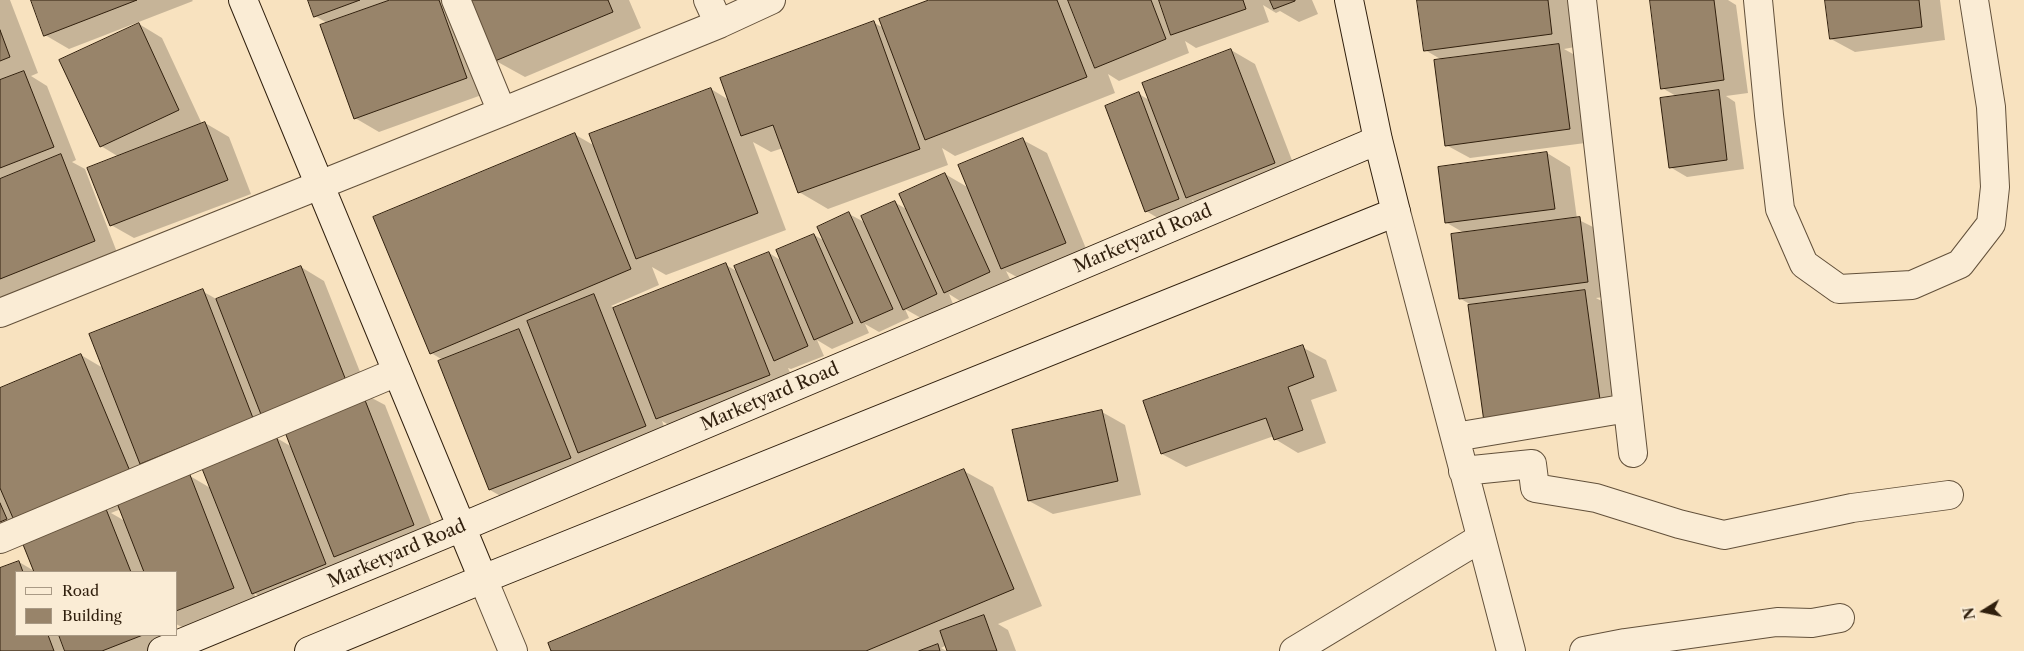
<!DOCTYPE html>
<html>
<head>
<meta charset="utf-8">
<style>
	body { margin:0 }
	#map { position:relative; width:2024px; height:651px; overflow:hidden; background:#f8e2bf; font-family:"Libre Caslon Text",serif }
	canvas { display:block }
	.legend { position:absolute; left:15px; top:571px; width:162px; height:65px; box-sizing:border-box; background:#faecd5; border:1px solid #a99a85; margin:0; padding:6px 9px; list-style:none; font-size:15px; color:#301f0d }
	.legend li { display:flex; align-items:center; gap:10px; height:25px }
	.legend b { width:25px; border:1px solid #a99a85 }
	.north { position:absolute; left:1959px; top:586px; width:50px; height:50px; -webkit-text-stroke:4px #faecd5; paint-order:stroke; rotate:260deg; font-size:14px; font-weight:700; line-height:20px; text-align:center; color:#301f0d }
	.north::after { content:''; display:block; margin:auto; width:18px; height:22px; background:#301f0d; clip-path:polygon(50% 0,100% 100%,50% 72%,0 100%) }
</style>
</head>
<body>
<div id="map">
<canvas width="2024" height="651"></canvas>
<ul class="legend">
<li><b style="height:6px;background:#faecd5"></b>Road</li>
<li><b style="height:14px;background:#98846a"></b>Building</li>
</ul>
<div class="north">N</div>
</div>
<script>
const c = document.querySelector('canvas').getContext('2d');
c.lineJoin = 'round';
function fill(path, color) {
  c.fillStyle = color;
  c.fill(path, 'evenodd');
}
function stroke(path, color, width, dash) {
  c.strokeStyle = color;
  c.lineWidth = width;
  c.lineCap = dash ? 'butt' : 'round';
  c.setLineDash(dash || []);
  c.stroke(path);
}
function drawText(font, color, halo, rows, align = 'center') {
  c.font = font + ' "Libre Caslon Text",serif';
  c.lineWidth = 4;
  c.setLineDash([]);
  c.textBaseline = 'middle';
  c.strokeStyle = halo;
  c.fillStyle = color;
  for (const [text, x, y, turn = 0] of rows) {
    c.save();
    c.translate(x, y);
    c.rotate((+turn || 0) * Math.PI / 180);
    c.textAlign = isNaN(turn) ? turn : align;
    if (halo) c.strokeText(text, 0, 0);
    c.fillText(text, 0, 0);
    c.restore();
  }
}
fill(new Path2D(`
	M0,0H10L38,73L31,76L47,86L76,160L72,162L85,169L118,255L0,301Z
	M32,0H192L193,1L69,49L45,35Z
	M309,0H458L490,92L379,132L355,118L329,24L315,16Z
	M471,0H629L641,28L525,77L496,61Z
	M932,0H1312L1318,14L1299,22L1280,11L1276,13L1263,5L1269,22L1196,48L1185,41L1189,53L1119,81L1108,74L1115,93L955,156L942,148L948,165L828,209L799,192L783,148L771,152L753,142L786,230L666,275L652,267L659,285L611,306L616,308L726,265L738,272L769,253L782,261L814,235L825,241L849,214L866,223L894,202L908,210L945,174L969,188L1023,140L1047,153L1089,256L1026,282L1006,271L1013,285L968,306L949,294L953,304L921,318L905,309L909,318L879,332L865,324L869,333L832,349L817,340L824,356L791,369L788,368L798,391L686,435L662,421L669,440L603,466L588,457L593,472L513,503L490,490L443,360L431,353L574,134L595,146L711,89L729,100L874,23L884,28Z
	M1419,0H1569L1575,47L1564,49L1582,59L1593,142L1470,158L1446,145L1442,60L1425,50Z
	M1651,0H1728L1736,5L1748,93L1726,96L1735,102L1744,169L1687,177L1670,167L1678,97L1662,88Z
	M1826,0H1940L1945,40L1855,52L1831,39Z
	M139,24L162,38L202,124L205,123L229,137L251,194L134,238L111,225L119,157L101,146Z
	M1231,50L1255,64L1298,176L1210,210L1192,200L1195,209L1163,221L1146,211L1139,94L1149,100Z
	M1547,153L1570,167L1577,219L1603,232L1611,296L1596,298L1609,305L1624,420L1473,306L1461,299L1466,234L1447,223Z
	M301,267L324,281L370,397L385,405L437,538L358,570L342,561L349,577L277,607L254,593L257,602L186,629L176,624V572H16V635H174L159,651H0V569L19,562L36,572L24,542L0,546V389L81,355L103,368L202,291L218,300ZM285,429L292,447L275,437ZM203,466L212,489L190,476L159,488L169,479ZM121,509L125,521L111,513Z
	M1302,347L1326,360L1337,391L1311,400L1326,443L1298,453L1275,439L1274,436L1186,467L1162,454Z
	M1102,412L1125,425L1141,495L1053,514L1029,501Z
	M964,471L993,487L1042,606L998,624L1008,630L1016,651H949L947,645L941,648L947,651H552Z`), '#0003');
const building = new Path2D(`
	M31,0H137L44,36Z
	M308,0H360L314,17Z
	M390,0H439L467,78L354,119L320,25Z
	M470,0H608L613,12L495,61Z
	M929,0H1057L1087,77L925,140L879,19Z
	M1068,0H1151L1166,39L1095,68Z
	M1159,0H1243L1246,9L1171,35Z
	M1270,0H1295V1L1274,9Z
	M1417,0H1548L1552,34L1424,51Z
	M1650,0H1714L1724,80L1661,89Z
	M1825,0H1919L1922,27L1830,39Z
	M874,21L920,149L798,193L773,125L741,136L720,78Z
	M139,23L179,110L100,147L59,60Z
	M0,30L10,57L0,61Z
	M1559,44L1570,129L1445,146L1434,60Z
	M1231,49L1275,163L1186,198L1142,83Z
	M24,71L54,147L0,168V80Z
	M711,88L758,213L636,259L589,134Z
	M1719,90L1727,160L1669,168L1660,98Z
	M1139,92L1179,199L1145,212L1105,106Z
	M205,122L228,180L110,226L87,168Z
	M575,133L631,269L430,354L373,217Z
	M1023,138L1066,243L1001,269L958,165Z
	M1547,152L1555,209L1445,223L1438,167Z
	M61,154L95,241L0,279V179Z
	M945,173L990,272L944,293L899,194Z
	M895,201L937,294L903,310L861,216Z
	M849,212L893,309L861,323L817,227Z
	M1580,217L1588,282L1459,299L1451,234Z
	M814,234L853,323L814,340L776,250Z
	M769,252L808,346L774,361L734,266Z
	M726,263L770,375L656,419L613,308Z
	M301,266L347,383L262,417L216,299Z
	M203,289L253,418L140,464L89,334Z
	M1585,290L1601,407L1484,422L1468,305Z
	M594,294L646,426L578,453L527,321Z
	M519,329L571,458L489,490L438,361Z
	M1303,345L1314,377L1288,387L1303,430L1274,440L1266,418L1161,454L1143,401Z
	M81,354L132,476L16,525L0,488V388Z
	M361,390L414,525L334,557L281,422Z
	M1102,410L1118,481L1028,501L1012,430Z
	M276,436L326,564L252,594L201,466Z
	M964,469L1014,589L866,651H551L548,643Z
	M190,475L234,588L176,611V572H144L117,503Z
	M0,503L7,519L0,522Z
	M106,509L131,572H34L22,542Z
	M19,561L23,572H16V635H48L54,651H0V568Z
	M984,615L997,651H947L940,631Z
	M59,635H143L102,651H65Z
	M938,644L940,651H919Z`);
fill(building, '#98846a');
stroke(building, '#301f0d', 1);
const street = new Path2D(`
	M456,0L502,112
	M708,0L719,24
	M1582,0L1633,453
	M1758,0L1769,115L1780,209L1804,264L1839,289L1912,285L1960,264L1991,224L1995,187L1991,107L1974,0
	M1396,212L1511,651
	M0,313L502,112L719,24L771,0
	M1455,437L1628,408
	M1463,471L1532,464L1535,488L1596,498L1679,524L1724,535L1852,508L1949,495
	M0,539L397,372
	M483,579L513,651
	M1294,651L1481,538
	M1584,651L1625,643L1777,622L1812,623L1840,618`);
const secondary = new Path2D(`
	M243,0L483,579
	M162,651L462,527L1378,140
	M309,651L483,579L1396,212L1378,140L1349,0`);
stroke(street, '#62503a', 30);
stroke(secondary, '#301f0d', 30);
stroke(street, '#faecd5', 28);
stroke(secondary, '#faecd5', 28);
drawText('18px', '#301f0d', '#faecd5', [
	["Marketyard Road",1143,239,-23],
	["Marketyard Road",770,397,-23],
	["Marketyard Road",397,554,-23]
]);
</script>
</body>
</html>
